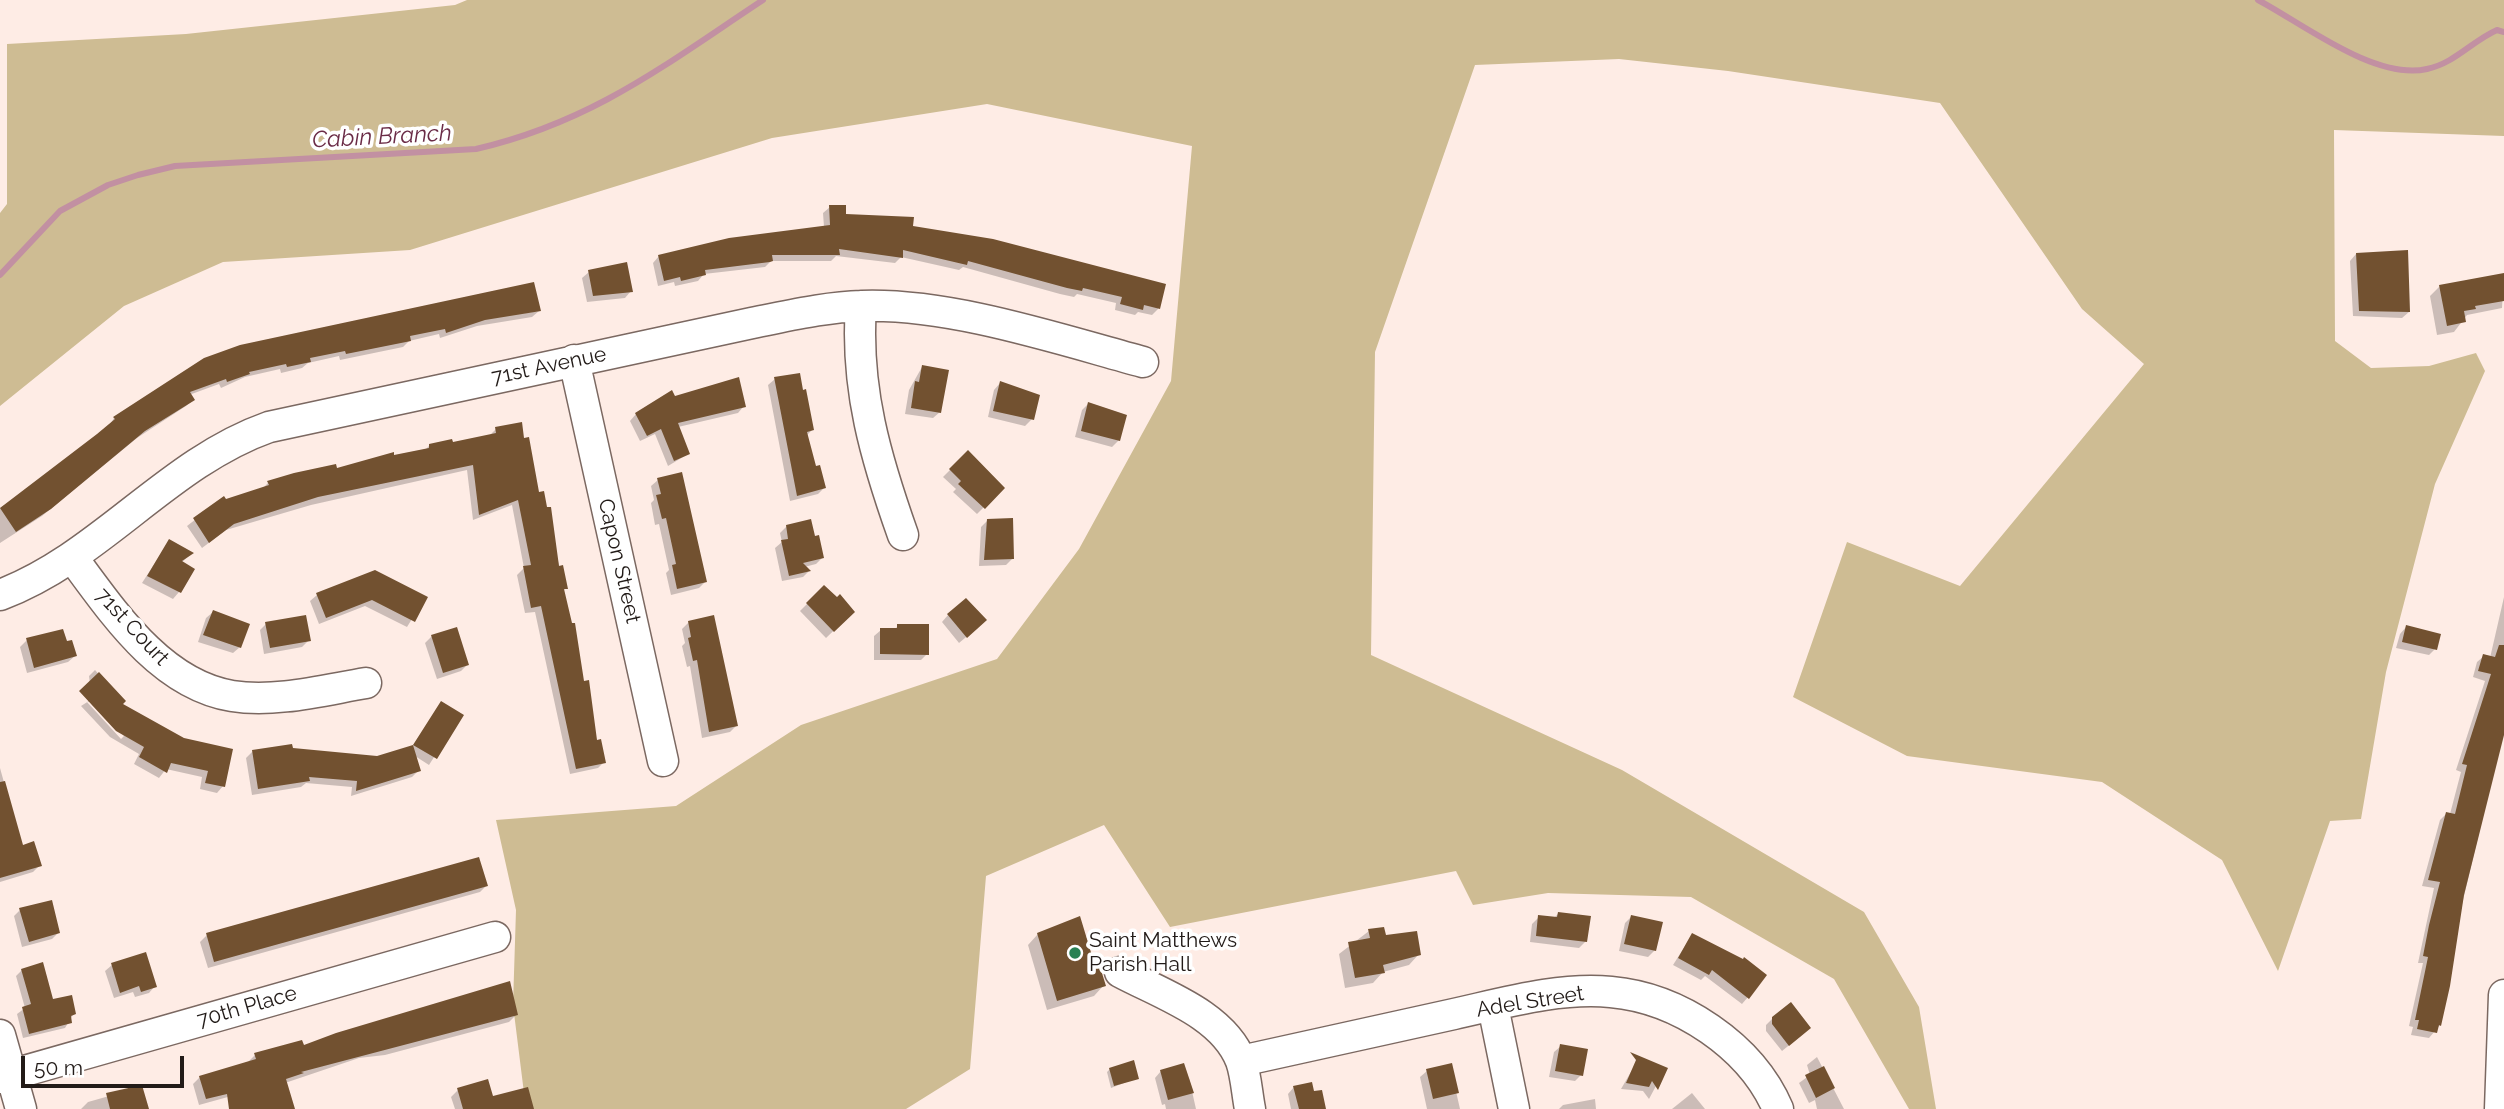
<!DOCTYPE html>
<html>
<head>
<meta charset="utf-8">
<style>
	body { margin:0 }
	#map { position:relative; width:2504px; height:1109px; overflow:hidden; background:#feece5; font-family:Raleway,sans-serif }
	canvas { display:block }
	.scale { position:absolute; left:21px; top:1056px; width:163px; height:32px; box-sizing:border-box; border:4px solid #221b18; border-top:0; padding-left:9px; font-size:21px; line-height:24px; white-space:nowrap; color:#221b18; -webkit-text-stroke:5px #fff; paint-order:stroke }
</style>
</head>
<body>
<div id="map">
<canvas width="2504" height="1109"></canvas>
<div class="scale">50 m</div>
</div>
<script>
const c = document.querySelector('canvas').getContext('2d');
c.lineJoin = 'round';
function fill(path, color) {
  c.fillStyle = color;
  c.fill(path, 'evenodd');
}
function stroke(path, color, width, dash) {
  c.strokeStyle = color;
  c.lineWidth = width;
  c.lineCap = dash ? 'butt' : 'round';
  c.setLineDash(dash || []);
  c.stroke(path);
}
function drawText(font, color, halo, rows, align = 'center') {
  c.font = font + ' Raleway,sans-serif';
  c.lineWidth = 7;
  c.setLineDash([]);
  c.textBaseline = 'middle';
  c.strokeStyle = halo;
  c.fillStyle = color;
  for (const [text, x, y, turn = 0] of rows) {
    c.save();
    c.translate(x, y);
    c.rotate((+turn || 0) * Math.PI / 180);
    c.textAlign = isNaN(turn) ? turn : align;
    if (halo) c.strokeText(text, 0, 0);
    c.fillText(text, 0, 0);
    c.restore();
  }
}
fill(new Path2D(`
	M467,0H2504V136L2334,130L2335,341L2371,368L2429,366L2476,353L2485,371L2435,484L2386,672L2361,819L2330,821L2278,971L2222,860L2102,782L1907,756L1793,697L1847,542L1960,586L2144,364L2082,309L1940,103L1728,71L1619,59L1475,65L1375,352L1371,655L1622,770L1864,912L1919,1007L1936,1109H1909L1834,979L1691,897L1548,893L1473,905L1456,871L1170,927L1104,825L986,876L970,1069L906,1109H526L513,1005L516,910L496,820L676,806L801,725L997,659L1079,549L1171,381L1192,146L987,104L772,138L410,250L223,262L124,306L0,406V213L7,204V44L186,34L455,5Z`), '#cebc93');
fill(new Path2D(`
	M830,207L845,215L1164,285L1158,309L1152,315L1138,312L1135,315L1115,310L1116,303L1077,294L1074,297L1060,294L963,267L959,270L901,257L895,263L836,256L831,261H771L765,267L704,274L698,281L675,286L674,282L658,286L653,263L659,256L824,227L823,213Z
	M2356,254L2409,312L2402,318L2353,316L2350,261Z
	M589,272L631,291L625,298L587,302L582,278Z
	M2504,275L2502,308L2467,315L2454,332L2437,335L2430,296L2440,286Z
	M539,311L532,317L477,326L440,338L439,334L409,341L403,347L340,360L339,356L308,363L302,368L281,373L280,369L245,377L221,388L219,384L189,395L193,400L186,406L137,438L42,516L0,543V508L37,484L109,426L114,418L205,359Z
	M922,367L940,412L933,418L905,414L909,390Z
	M775,379L812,430L806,436L815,468L824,488L818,494L790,501L768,385Z
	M1000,383L1032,419L1025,426L988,417L994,390Z
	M674,398L744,406L738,413L678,427L688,454L668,466L655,434L640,441L630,421L636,414Z
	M1088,404L1119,440L1112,447L1075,437L1082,410Z
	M496,429L538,494L566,588L563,591L596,742L604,762L598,768L570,774L535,612L525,613L517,575L524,568L512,505L473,520L467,470L311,505L226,530L202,548L187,526L223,498L225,501L262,489L268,483L424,451L429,446L452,445L490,435Z
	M968,452L1003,488L977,514L953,492L956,489L943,477Z
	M658,480L705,582L699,588L671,595L666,573L669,570L659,524L655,525L651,503L654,500L651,486Z
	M987,521L1013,558L1006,565L979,566L981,527Z
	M787,526L822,558L816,564L804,567L809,571L803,577L782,581L775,548L782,542L780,533Z
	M169,541L191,554L181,563L179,592L173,599L142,583Z
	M824,587L853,612L826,638L800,611Z
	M317,595L425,598L407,627L365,606L319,624L310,601Z
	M2504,597V728L2454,938L2440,1025L2429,1038L2411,1035L2413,1027L2409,1026L2423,963H2418L2434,888L2422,886L2440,820L2447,813L2450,814L2461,772L2456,770L2485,681L2473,677L2477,662L2484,656L2490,658Z
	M213,612L240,647L233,653L198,642L206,618Z
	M948,615L978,627L959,643L942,622Z
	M689,622L736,726L730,732L702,738L690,666L687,667L682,646L685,643L682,629Z
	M266,624L309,640L302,647L264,654L260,630Z
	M898,626L927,654L921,660H874V636L881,630H894Z
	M2406,627L2435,649L2429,655L2396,648L2400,634Z
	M432,636L467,665L461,671L437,679L425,643Z
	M27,640L65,643L75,656L68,662L27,673L20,647Z
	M95,670L123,701L120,704L184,740L223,786L217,793L200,789L202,777L166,769L159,778L134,764L139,754L110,737L81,706L92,699L89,676ZM87,702H91L124,736L121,739Z
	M441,703L461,715L429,765L415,756L419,770L412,777L351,796L352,787L306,783L301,787L252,795L246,758L253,751L291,750L378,758L412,747Z
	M0,768L22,847L40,865L33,872L0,882Z
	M486,886L480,892L208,968L200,942L207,935Z
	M20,910L59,932L52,939L22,947L14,916Z
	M1558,914L1586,941L1579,948L1530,942L1532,924L1539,917L1553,919Z
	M1631,917L1655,950L1648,957L1619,951L1625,923Z
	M1369,931L1419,954L1409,965L1383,972L1373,983L1345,988L1339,954Z
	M1038,934L1092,961L1104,985L1094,996L1047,1010L1028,945Z
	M1692,935L1743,961L1748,997L1742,1004L1705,976L1701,980L1673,965Z
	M112,965L155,986L149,993L135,997L133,992L114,998L105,971Z
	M22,970L52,1001L74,1013L65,1028L23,1038L17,1014L25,1008L16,976Z
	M516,1015L509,1022L385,1055L359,1058L285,1083L294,1109H267L253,1090L199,1105L193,1084L200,1077L248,1062L255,1055L271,1050L303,1048Z
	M1773,1018L1803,1034L1782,1051L1766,1031V1025Z
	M1561,1046L1581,1075L1575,1081L1549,1077L1554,1052Z
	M1817,1057L1844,1109H1817L1815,1100L1809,1103L1799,1083L1810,1075L1807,1065Z
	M1639,1058L1665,1069L1649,1099L1643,1091L1621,1089Z
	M1450,1065L1460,1109H1427L1420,1077L1427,1071Z
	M1110,1069L1137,1078L1111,1088L1107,1072Z
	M1161,1071L1189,1078L1196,1109H1166L1165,1104L1162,1105L1155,1078Z
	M141,1087L147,1109H81L88,1102Z
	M1294,1087L1313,1093L1324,1109H1291L1288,1094Z
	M458,1090L492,1098L532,1109H455L451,1097Z
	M1692,1093L1705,1109H1672Z
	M1595,1099L1596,1109H1559L1563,1105Z`), '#0003');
stroke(new Path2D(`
	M2258,0C2302,23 2375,81 2427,69C2455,63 2472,41 2497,30L2504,32
	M0,275L60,211L108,185L138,175L175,166L476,149C593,122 666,64 763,0`), '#c290a2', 6);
fill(new Path2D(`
	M829,205H846V214L914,217L913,226L993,239L1166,284L1160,309L1144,305L1143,310L1120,304L1122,297L1083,288L1082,291L1067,288L968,261L967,265L903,250V258L839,249L840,255H772L773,261L770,262L705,270L706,275L681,281L680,277L664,281L658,255L729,238L830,225Z
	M2408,250L2410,312L2359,311L2356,253Z
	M627,262L633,292L593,296L588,270Z
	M2504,273V301L2475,306L2476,309L2464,311L2466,322L2447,326L2439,285Z
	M534,282L541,311L485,320L446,333L445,329L410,336L411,341L346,354L345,351L310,358L311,362L287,367L286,364L249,372L250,374L227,382L226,379L190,392L195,400L145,431L51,509L16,532L0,508L97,434L115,419L113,417L204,358L240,345Z
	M922,365L949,370L941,413L911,408L915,381L919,382Z
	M800,373L803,390L806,389L814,430L807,432L816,466L820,465L826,488L797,496L774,377Z
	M739,377L746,407L678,423L690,454L674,461L661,429L647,436L635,413L672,390L675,396Z
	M1000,381L1040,395L1034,420L993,411Z
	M1088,402L1127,415L1120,441L1081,431Z
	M522,422L524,438L529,437L539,492L544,491L547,507H551L559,566L563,565L568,589H564L572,623H575L584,681L589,680L597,740L601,739L606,763L576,769L541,606L531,608L523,566L531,565L518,500L479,515L473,465L318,497L234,524L209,543L193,518L224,496L226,499L269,485L267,481L294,473L336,464L337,468L394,452V455L429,448V444L452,439L453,442L496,433L495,427Z
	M968,450L1005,488L985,509L958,484L961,481L949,469Z
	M682,472L707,582L677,589L672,565L676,564L666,518L662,519L656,495L661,494L657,478Z
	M1013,518L1014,559L984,560L987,519Z
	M811,519L815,536L819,535L824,558L803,563L811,571L789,576L781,540L788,539L786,525Z
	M169,539L194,553L182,561L195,569L181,593L147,576Z
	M375,570L428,597L415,622L372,600L326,618L316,593Z
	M824,585L837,597L840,594L855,612L834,632L806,603Z
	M966,598L987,620L967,638L947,614Z
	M213,610L250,624L241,648L203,635Z
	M306,615L311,641L270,648L265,622Z
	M714,615L738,726L709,732L697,660L693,661L688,638L691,637L688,621Z
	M897,624H929V655L880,654V628H897Z
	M2406,625L2441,634L2437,650L2402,642Z
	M457,627L469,665L443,673L431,635Z
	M63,629L67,641L72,640L77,656L34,668L26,638Z
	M2499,645H2504V735L2464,895L2450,986L2441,1026L2439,1025L2437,1033L2417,1029L2419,1020H2415L2428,957L2423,956L2429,925L2440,882L2428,880L2446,812L2455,814L2467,765L2462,764L2491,674L2478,671L2483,654L2495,657Z
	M99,672L126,701L123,704L184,738L233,749L225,787L205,783L208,771L171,763L167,773L139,757L144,747L116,731L79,691Z
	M441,701L464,715L437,759L413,745Z
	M292,744L293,748L377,756L413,745L421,771L356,791L357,781L309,777L310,781L258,789L252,750Z
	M5,781L23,845L34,841L42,866L0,878V782Z
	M479,857L488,886L214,962L206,933Z
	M52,900L60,933L29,942L19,908Z
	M1558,912L1591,916L1587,942L1536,936L1538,915L1557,917Z
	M1631,915L1663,922L1656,951L1624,944Z
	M1080,916L1093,959L1097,957L1106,986L1057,1001L1037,933Z
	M1384,927L1386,935L1417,931L1421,955L1383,965L1385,973L1355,978L1348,942L1370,938L1368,929Z
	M1692,933L1743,959L1744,957L1767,975L1749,999L1712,970L1709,975L1678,958Z
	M146,952L157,987L141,992L139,986L120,993L111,963Z
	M43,962L53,999L72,995L76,1014L71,1016L72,1023L29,1034L22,1007L31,1004L21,969Z
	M510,981L518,1015L301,1072L304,1073L286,1079L295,1109H229L227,1094L206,1099L199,1076L256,1059L254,1053L302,1040L304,1045L336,1033Z
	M1791,1002L1811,1028L1789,1046L1772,1024V1017Z
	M1560,1044L1588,1049L1583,1076L1555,1071Z
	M1630,1052L1668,1068L1658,1090L1652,1081L1649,1087L1626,1083L1636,1060Z
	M1134,1060L1139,1079L1114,1086L1109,1068Z
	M1184,1063L1194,1093L1168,1100L1160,1070Z
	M1452,1063L1459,1093L1433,1099L1426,1069Z
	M1824,1066L1835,1088L1816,1098L1805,1075Z
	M488,1079L493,1096L528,1087L534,1109H463L457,1088Z
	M1312,1082L1314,1091L1322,1090L1326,1109H1299L1293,1086Z
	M142,1085L149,1109H110L106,1093Z`), '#725130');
const minor = new Path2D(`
	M861,306C855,388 876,459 903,535
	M574,360L663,761
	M72,557C113,612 160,684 232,696C275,703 324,690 366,683
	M0,595C101,557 167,463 269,427L752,323C788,316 825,307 862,306C950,303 1058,339 1143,362
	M1120,972C1161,994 1223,1014 1241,1061C1246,1075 1247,1094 1250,1109
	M1493,1006L1514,1109
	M0,1035L21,1109
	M1241,1061C1312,1045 1383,1030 1454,1014C1504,1003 1559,987 1611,992C1679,998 1751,1046 1778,1109
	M0,1078L495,937
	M2500,1109L2504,995`);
stroke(minor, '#7b6861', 33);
stroke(minor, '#fff', 30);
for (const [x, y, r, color] of [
	[1075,953,7,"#298154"]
]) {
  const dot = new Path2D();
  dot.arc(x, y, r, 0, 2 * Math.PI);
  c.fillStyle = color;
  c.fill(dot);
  stroke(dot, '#fff', 2.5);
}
drawText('21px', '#221b18', '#fff', [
	["71st Avenue",549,366,-12],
	["Capon Street",619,561,77],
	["71st Court",132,627,47],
	["Adel Street",1530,1002,-9],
	["70th Place",247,1007,-16]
]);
drawText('21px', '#221b18', '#fff', [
	["Saint Matthews",1089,941],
	["Parish Hall",1089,965]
], 'left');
drawText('italic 23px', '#6a2b46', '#fff', [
	["Cabin Branch",382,137,-3]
]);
</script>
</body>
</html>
